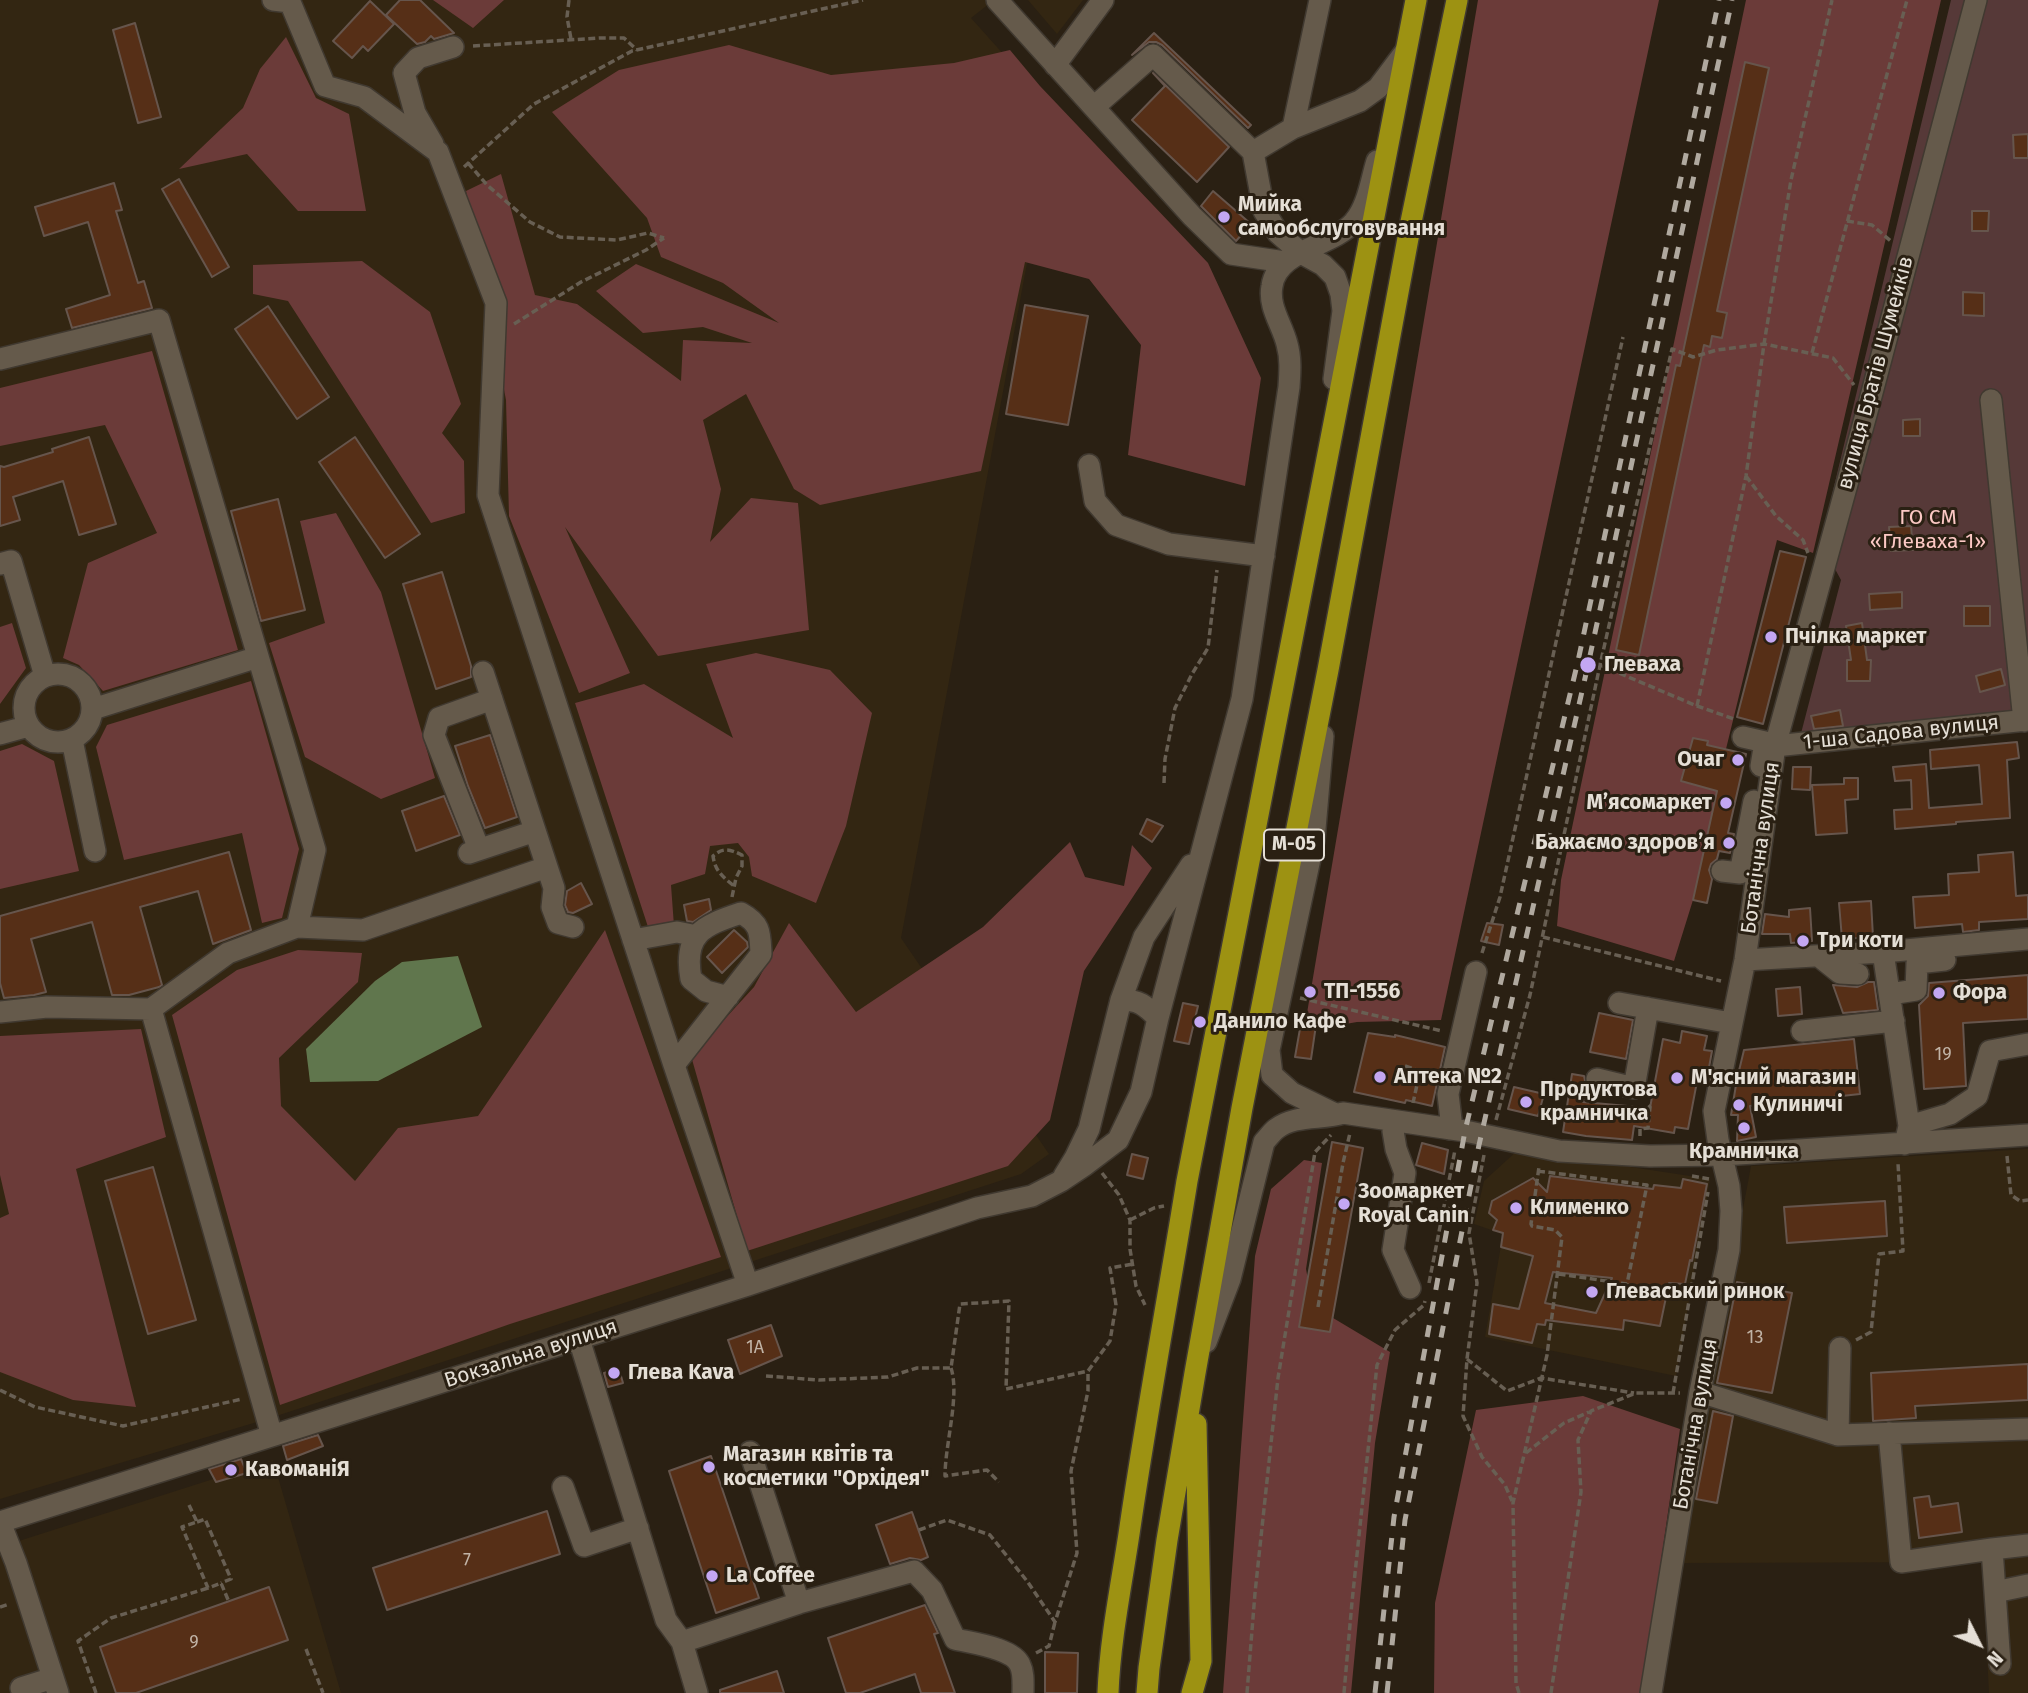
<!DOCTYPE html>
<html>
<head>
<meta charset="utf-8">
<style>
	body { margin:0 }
	#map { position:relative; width:2028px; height:1693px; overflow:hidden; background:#2a2013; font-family:"Fira Sans",sans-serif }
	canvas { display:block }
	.north { position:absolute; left:1944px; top:1609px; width:70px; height:70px; -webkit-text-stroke:5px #2a2013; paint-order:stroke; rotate:133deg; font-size:19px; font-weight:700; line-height:28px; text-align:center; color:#e5dfd6 }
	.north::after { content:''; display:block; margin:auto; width:24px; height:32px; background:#e5dfd6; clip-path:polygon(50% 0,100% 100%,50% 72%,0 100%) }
</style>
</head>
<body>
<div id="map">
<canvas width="2028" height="1693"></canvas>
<div class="north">N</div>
</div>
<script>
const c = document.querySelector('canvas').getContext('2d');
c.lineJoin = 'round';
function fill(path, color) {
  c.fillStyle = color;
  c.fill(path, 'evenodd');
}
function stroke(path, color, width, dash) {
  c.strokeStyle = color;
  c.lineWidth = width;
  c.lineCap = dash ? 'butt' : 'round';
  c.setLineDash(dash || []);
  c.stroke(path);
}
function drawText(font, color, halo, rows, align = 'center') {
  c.font = font + ' "Fira Sans",sans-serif';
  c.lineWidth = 6;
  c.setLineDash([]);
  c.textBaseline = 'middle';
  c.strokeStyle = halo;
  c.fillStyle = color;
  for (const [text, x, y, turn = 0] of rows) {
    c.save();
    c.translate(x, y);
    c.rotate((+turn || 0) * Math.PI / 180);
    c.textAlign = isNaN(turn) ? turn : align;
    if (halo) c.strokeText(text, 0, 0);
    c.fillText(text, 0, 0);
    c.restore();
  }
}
fill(new Path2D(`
	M0,0H994L971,18L1022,75L1033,231L901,938L1049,1154L1021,1174L267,1419L0,1499Z
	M1028,0H1083L1057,34Z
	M2028,1149V1693H1989L1982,1562L1677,1563L1751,1166Z
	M1518,1150L1710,1179L1676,1376L1485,1337L1503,1234L1474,1224L1484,1181Z
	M273,1460L341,1693H0V1547Z`), '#332612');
fill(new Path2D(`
	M1951,0H2028V718L1799,741L1841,580L1829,558L1818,553Z`), '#563938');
fill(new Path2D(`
	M433,0H504L473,28Z
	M1478,0H1659L1441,1020L1357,1022L1334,1026L1306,1019Z
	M1746,0H1941L1813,553L1777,540L1726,749L1693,900L1674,961L1557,926L1561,880Z
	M286,37L316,98L349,114L366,211H298L247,154L179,169L243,108L260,69Z
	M729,45L831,75L954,63L1010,50L1040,86L1208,263L1261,378L1245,486L1128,455L1141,345L1089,279L1025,262L981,471L820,505L794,489L746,394L703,420L721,489L710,542L751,498L798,503L809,630L658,656L565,527L630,673L579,693L509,516L506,400L466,191L501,174L535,295L577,304L681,381L683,340L752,343L703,327L643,333L596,291L636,264L779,323L723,283L661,257L647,218L552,112L619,70Z
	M362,261L430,312L461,404L442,433L464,461L465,513L431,523L288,301L253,294V265Z
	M152,351L238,650L103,691L79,665L63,658L88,563L157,533L105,425L0,446V388Z
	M336,513L381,592L435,778L381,799L305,757L269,643L325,623L300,521Z
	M12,623L26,668L0,704V627Z
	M756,653L830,670L872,713L846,826L816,903L752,876L749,857L738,843L710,846L705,874L671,885L674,926L649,930L575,703L644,684L733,738L706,664Z
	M251,681L299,849L282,918L262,923L242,833L124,860L96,747L107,725Z
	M22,744L54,761L79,871L0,889V751Z
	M1070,842L1085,877L1124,886L1132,845L1152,868L1084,971L1050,1120L1008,1166L747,1251L691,1056L754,987L789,923L856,1012L983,927Z
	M605,930L721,1257L510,1324L280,1405L172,1015L237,970L298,950L362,953L358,982L279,1058L281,1106L355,1181L398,1128L478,1116Z
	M141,1029L166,1137L76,1169L136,1407L73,1400L0,1372V1218L9,1214L0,1175V1036Z
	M1304,1160L1322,1163L1306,1269L1313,1306L1390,1352L1375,1443L1351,1693H1223L1255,1256L1271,1189Z
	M1583,1396L1680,1429L1642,1693H1434L1435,1603L1476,1410Z`), '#6b3b39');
fill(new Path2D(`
	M458,956L482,1027L378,1081L310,1082L306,1049L375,981L402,962Z`), '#60764d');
const building = new Path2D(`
	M400,0H420L454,33L434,39L431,36L425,42L417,44L386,15Z
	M370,1L394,24L368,51L363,46L352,58L333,41Z
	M135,23L161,117L138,123L113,30Z
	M1154,33L1251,125L1248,128L1162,45L1156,42H1149L1132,55Z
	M1745,62L1769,68L1717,311L1727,313L1722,338L1712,336L1710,347L1704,345L1639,655L1616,650L1676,365L1680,366Z
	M1153,73L1229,147L1197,182L1132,120L1165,86Z
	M2028,134V158H2014L2013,135Z
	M179,179L229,267L212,277L162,189Z
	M114,183L122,210L116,211L138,283L144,281L152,308L72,328L66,309L110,295L88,222L44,236L35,207Z
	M1213,191L1251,224L1236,241L1201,206Z
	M1972,211H1989L1988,231H1972Z
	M1963,292L1984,293V316L1963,315Z
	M1025,305L1088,316L1068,425L1006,414Z
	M268,306L329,397L297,419L235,329Z
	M1920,419V436H1903V420Z
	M89,437L116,524L79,535L63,481L13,497L20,520L0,526V466L4,467L53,452L52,449Z
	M355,437L420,534L385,558L319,462Z
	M278,499L305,610L261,621L231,511Z
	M1911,526L1913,550L1891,551L1889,527Z
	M1780,551L1806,557L1763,724L1737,717Z
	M442,572L471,666V677L436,689L403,584Z
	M1902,592V608L1870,610L1869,594Z
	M1964,606H1990V626H1964Z
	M1862,623L1867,660H1871L1870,681H1847V660H1851L1846,626Z
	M2001,669L2005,685L1980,692L1976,676Z
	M1840,710L1843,726L1814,729L1811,716Z
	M490,735L517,817L485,828L468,786L455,746Z
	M1693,738L1708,741L1707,745L1746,754L1728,833L1734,834L1730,853L1719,851L1717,859L1711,864L1709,870L1712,879L1707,903L1693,900L1717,791L1681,781Z
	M2017,742L2019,758L2007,760L2010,818L1956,822V824L1895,829L1894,810L1912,809L1911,780L1895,781L1893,767L1926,764L1929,808L1982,804L1979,765L1931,769L1930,750Z
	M1793,767H1811L1810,790L1792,789Z
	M1844,778H1858V799L1845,800L1847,833L1816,835L1812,785L1844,784Z
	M444,796L460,835L416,851L402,811Z
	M1147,819L1163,826L1152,842L1140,834Z
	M229,852L251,930L213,944L198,891L140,907L162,985L159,987L129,995H112L92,922L31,939L46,992L34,995L4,998L0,983V916Z
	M2013,852L2016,896L2028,895V919L1979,922V930L1963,932L1962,924L1915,928L1913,897L1949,895L1948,874L1979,872L1978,855Z
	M581,883L592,904L573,913L568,912L565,905L567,891Z
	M709,899L711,910L693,922L687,921L684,905Z
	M1871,901L1873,937L1842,939L1839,903Z
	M1810,908L1812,941L1791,943L1790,934H1762L1765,914L1789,917V910Z
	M1487,923L1503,925L1499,945L1481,941Z
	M734,930L747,942L748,947L722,973L707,957Z
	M2028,975V1019L1963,1023L1966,1086L1924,1089L1919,1005L1928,996L1929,983Z
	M1868,982H1874L1878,1010L1843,1013L1833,985L1857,987Z
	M1800,987L1802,1014L1778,1016L1776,989Z
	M1183,1003L1198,1006L1189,1044L1174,1041Z
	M1599,1013L1633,1020L1626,1059L1590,1052Z
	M1301,1023L1316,1025L1311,1059L1295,1057Z
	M1682,1031L1707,1036L1704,1050L1712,1051L1708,1073L1699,1071L1688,1129L1675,1127L1674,1133L1634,1126L1632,1140L1586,1136L1563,1132L1572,1074L1584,1076L1586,1085L1583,1102L1650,1108L1663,1039L1680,1043Z
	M1368,1033L1395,1037V1035L1445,1047L1432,1106L1406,1100L1405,1103L1354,1092Z
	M1854,1039L1860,1094L1750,1106L1756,1137L1737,1141L1738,1115H1731L1737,1079L1744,1050Z
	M1514,1087L1544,1094L1538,1116L1508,1109Z
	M1332,1142L1363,1148L1330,1332L1299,1327Z
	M1422,1143L1448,1150L1444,1174L1416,1165Z
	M1132,1154L1148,1158L1143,1179L1127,1175Z
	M153,1167L196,1320L148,1334L105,1181Z
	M1550,1176L1653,1189L1654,1185L1681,1188L1683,1179L1707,1184L1692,1261L1690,1260L1685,1284L1669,1283L1660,1326L1624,1320L1623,1330L1546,1320L1545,1325L1537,1324L1532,1343L1489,1334L1493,1304L1519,1309L1533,1256L1501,1247L1503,1233L1493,1230L1497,1220L1489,1213L1492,1201L1533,1178L1547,1192ZM1553,1272L1612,1278L1596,1313L1545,1303Z
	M1885,1201L1887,1236L1787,1243L1784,1207Z
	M1737,1282L1792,1293L1772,1393L1717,1383Z
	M771,1325L782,1356L740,1374L728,1340Z
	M2028,1364V1400L1915,1406L1916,1418L1873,1421L1871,1373Z
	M619,1369L623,1383L608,1387L604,1373Z
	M1713,1411L1733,1416L1717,1503L1696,1499Z
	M318,1435L323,1446L287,1460L283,1446Z
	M711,1456L759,1598L716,1613L669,1471Z
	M241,1459L247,1473L216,1482L209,1469Z
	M1929,1496L1931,1507L1958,1503L1962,1532L1919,1538L1914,1498Z
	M547,1511L560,1554L387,1610L373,1568Z
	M912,1512L928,1557L921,1560L910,1558L890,1564L876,1525Z
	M269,1587L288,1640L136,1693H116L100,1647Z
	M925,1605L938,1633L934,1634L955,1693H921L915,1674L860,1693H846L828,1638Z
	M1045,1652L1078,1653L1077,1693H1045Z
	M777,1671L784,1693H720V1690Z`);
fill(building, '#562f17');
stroke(building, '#66554c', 2);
const minor = new Path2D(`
	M273,0L290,2L325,86L364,97L438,152L496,303L488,495L674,1065
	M997,0L1192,216L1231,254L1285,262
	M1055,65L1103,0
	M1094,107L1153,55L1253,152L1264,211L1278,233L1301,253L1323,265L1335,277L1341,294L1343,311L1334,379
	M1293,128L1320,0
	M433,144L415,113L404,73L418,58L453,47
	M1253,152L1293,128L1360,101L1378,88L1405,52
	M0,359L159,320L315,850L297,927
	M1991,400L2024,721
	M1089,465L1095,501L1116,525L1169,544L1264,556
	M0,564L11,561L45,676
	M24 708a34 34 0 1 1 68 0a34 34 0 1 1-68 0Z
	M93,709L258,657
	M0,734L29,726
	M1323,736L1314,840L1269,1050L1272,1075L1292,1093L1335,1114
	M1743,737L1765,742L1761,766
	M72,740L95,851
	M1775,746L2028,720
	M479,849L434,735L439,718L492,699
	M469,853L535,831
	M547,867L554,888L552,907L558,923L573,927
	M1722,871L1740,873L1754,801
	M633,940L677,932L697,936
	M1883,952L2028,939
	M1820,957L1840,973L1858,974
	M1745,960L1883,952L1909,1126L1905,1144
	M1890,994L1916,990L1917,963L1945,960
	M728,997L706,991L691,979C683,934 702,926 741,913C761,924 760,933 761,954L674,1065L748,1285
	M1121,1000C1139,1000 1145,1005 1158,1018
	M1619,1003L1731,1023
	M151,1009L228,953L297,927L363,930L547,867L483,672
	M0,1012L47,1007L151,1009L272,1436
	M1802,1031L1894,1021
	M1597,1079L1634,1088L1648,1008
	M1397,1121L1393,1131L1396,1149L1405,1173L1393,1250L1410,1288
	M1909,1126L1950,1114L1977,1096L1990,1051L2028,1044
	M1450,1129L1451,1120L1448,1094L1476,972
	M1064,1176L1075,1158L1089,1129L1121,1000L1144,937L1191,865
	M579,1339L666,1620L682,1642L697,1693
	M1206,1342L1230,1279L1264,1142C1268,1138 1271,1133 1276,1129C1295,1114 1322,1120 1343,1113L1465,1131L1559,1151L1650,1156L1723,1155L2028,1135
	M1700,1392L1838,1435L2028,1429
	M1889,1433L1901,1562L1992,1549
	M1838,1435L1840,1348
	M750,1452L799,1603
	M563,1487L584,1546L638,1528
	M0,1522L748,1285L977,1208L1032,1196L1061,1181L1085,1165L1118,1140L1141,1092L1158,1018L1242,699L1289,387C1290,372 1291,358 1287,344C1282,324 1268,307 1272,286C1277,250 1331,247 1354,222C1368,206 1371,180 1377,161
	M0,1522L16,1563L58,1693
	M1995,1592L2028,1585
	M682,1642L799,1603L914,1571L932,1590L955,1639C972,1643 1013,1648 1020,1665C1024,1673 1023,1684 1023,1693
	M2000,1664L1992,1549L2028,1545
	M21,1688L53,1678
	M1651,1693L1700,1392L1729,1250L1731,1211L1729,1186L1718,1140L1714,1111L1745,960L1775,746L1869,404L1976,0`);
const highway = new Path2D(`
	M1108,1693C1110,1640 1121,1587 1129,1534C1146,1416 1168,1299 1187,1181L1416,0
	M1147,1693L1149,1668L1167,1540L1195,1373L1242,1108L1328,670L1411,222L1457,0
	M1192,1693L1201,1661L1196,1424`);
stroke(minor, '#403930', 24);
stroke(highway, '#403930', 24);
stroke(new Path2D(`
	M569,0L567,17L571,39
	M473,46L600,38H624L637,50
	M468,163L487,185L530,222L560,237L617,240L648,233L664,238
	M464,167L534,104L632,51L863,0
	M1847,221L1872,225L1892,242
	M514,324L581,282L646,250L664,238
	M1812,353L1907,0
	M1746,476L1776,516L1803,540L1808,553
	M1600,665L1697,706L1734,719
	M1697,706L1746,476L1764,344L1791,180L1832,0
	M1164,783L1165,759L1175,708L1192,674L1208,648L1217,570
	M732,897L736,878L742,866V855C729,849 724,847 713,856C715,871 723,877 734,886
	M1543,937L1721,981
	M1482,953L1500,897L1623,337
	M1300,998L1442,1031
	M1405,1066L1420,1071L1413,1103
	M1496,1120L1530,995L1600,665L1672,349L1693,357L1717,350L1764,344L1833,358L1854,385
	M1640,1136V1129L1648,1128L1650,1107L1647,1103
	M1484,1155L1469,1233L1477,1283L1467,1359L1463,1416L1482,1457L1505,1485L1512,1501
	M2007,1156L2011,1195L2020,1201L2028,1200
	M1538,1171L1647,1185L1627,1284L1558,1274
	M1102,1173L1119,1195L1130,1220V1249L1136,1286L1145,1305
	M1692,1176L1709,1179
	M1130,1220L1154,1208L1164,1206
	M1429,1283L1455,1150
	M1318,1307L1343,1163L1350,1133
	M1856,1340L1871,1332L1879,1254L1903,1251L1898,1163
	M1467,1359L1507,1391L1541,1378L1634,1393
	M951,1368C960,1396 945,1444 945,1476L987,1470L999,1482
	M766,1376L819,1380L888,1377L917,1368H951L960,1304L1009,1301L1006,1389L1088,1371L1110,1341L1116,1305L1110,1268L1133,1264
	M0,1390L35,1407L123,1426L242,1399
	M1673,1393L1708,1192
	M1526,1453L1564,1423L1589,1412
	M189,1505L197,1522L182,1527L208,1588L221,1583L229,1602
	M197,1522L205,1519L231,1579L221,1583
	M919,1530L947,1520L990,1535L1027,1581L1055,1622L1077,1553L1071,1471L1088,1391V1371
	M0,1607L9,1604
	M306,1649L323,1693
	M1036,1653L1049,1646L1055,1622
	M96,1693L78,1641L111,1618L208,1588
	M1247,1693L1255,1593L1278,1378L1315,1152L1331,1135
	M1344,1693L1352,1602L1377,1365L1395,1330L1424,1305L1425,1301
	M1519,1693L1516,1683L1513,1503L1547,1355L1562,1237L1555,1230L1532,1226L1531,1224L1539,1167
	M1551,1693L1581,1492L1578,1440L1591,1411L1636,1393H1680`), '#685f53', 3.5, [7, 3.5]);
stroke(minor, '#655a4b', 21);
stroke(highway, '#9d9212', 21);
stroke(new Path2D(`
	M1375,1693L1394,1517L1465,1131L1578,661L1719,0
	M1387,1693L1405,1520L1479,1145L1588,665L1732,0`), '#b0a99f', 5, [12, 12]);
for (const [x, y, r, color] of [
	[1224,217,7,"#c3a7f2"],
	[1771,637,7,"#c3a7f2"],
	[1588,665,9,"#c3a7f2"],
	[1738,760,7,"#c3a7f2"],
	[1726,803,7,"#c3a7f2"],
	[1729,843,7,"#c3a7f2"],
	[1803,941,7,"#c3a7f2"],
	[1310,992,7,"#c3a7f2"],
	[1939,993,7,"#c3a7f2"],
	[1200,1022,7,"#c3a7f2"],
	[1380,1077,7,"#c3a7f2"],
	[1677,1078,7,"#c3a7f2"],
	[1526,1102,7,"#c3a7f2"],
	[1739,1105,7,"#c3a7f2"],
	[1744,1128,7,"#c3a7f2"],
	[1344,1204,7,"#c3a7f2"],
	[1516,1208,7,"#c3a7f2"],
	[1592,1292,7,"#c3a7f2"],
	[614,1373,7,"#c3a7f2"],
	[709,1467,7,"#c3a7f2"],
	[231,1470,7,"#c3a7f2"],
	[712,1576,7,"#c3a7f2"]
]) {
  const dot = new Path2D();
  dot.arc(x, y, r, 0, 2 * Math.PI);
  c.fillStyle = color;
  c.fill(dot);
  stroke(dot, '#2a2013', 2.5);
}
drawText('18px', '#c1b3a6', null, [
	["19",1943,1055],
	["13",1755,1338],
	["1А",755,1348],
	["7",467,1561],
	["9",194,1643]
]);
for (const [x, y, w] of [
	[1294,845,60]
]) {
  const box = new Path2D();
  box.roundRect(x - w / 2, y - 15.5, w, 31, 5);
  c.fillStyle = '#2a2013';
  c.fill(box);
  stroke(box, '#e5dfd6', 2);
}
drawText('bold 19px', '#e5dfd6', null, [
	["М-05",1294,845]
]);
drawText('bold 21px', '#e5dfd6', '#2a2013', [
	["Мийка",1238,205],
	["самообслуговування",1238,229],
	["Пчілка маркет",1785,637],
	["Глеваха",1604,665],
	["Очаг",1724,760,"right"],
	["Мʼясомаркет",1712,803,"right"],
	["Бажаємо здоровʼя",1715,843,"right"],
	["Три коти",1817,941],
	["ТП-1556",1324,992],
	["Фора",1953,993],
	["Данило Кафе",1214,1022],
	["Аптека №2",1394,1077],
	["М'ясний магазин",1691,1078],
	["Продуктова",1540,1090],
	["крамничка",1540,1114],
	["Кулиничі",1753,1105],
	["Крамничка",1744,1152,"center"],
	["Зоомаркет",1358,1192],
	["Royal Canin",1358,1216],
	["Клименко",1530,1208],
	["Глеваський ринок",1606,1292],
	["Глева Kava",628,1373],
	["Магазин квітів та",723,1455],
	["косметики \"Орхідея\"",723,1479],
	["КавоманіЯ",245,1470],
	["La Coffee",726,1576]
], 'left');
drawText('21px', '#e5dfd6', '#2a2013', [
	["вулиця Братів Шумейків",1876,373,-75],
	["1-ша Садова вулиця",1901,733,-6],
	["Ботанічна вулиця",1761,848,-82],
	["Вокзальна вулиця",531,1354,-18],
	["Ботанічна вулиця",1696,1424,-80]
]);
drawText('21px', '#fbc8c4', '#2a2013', [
	["ГО СМ",1928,518],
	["«Глеваха-1»",1928,542]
]);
</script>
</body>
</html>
